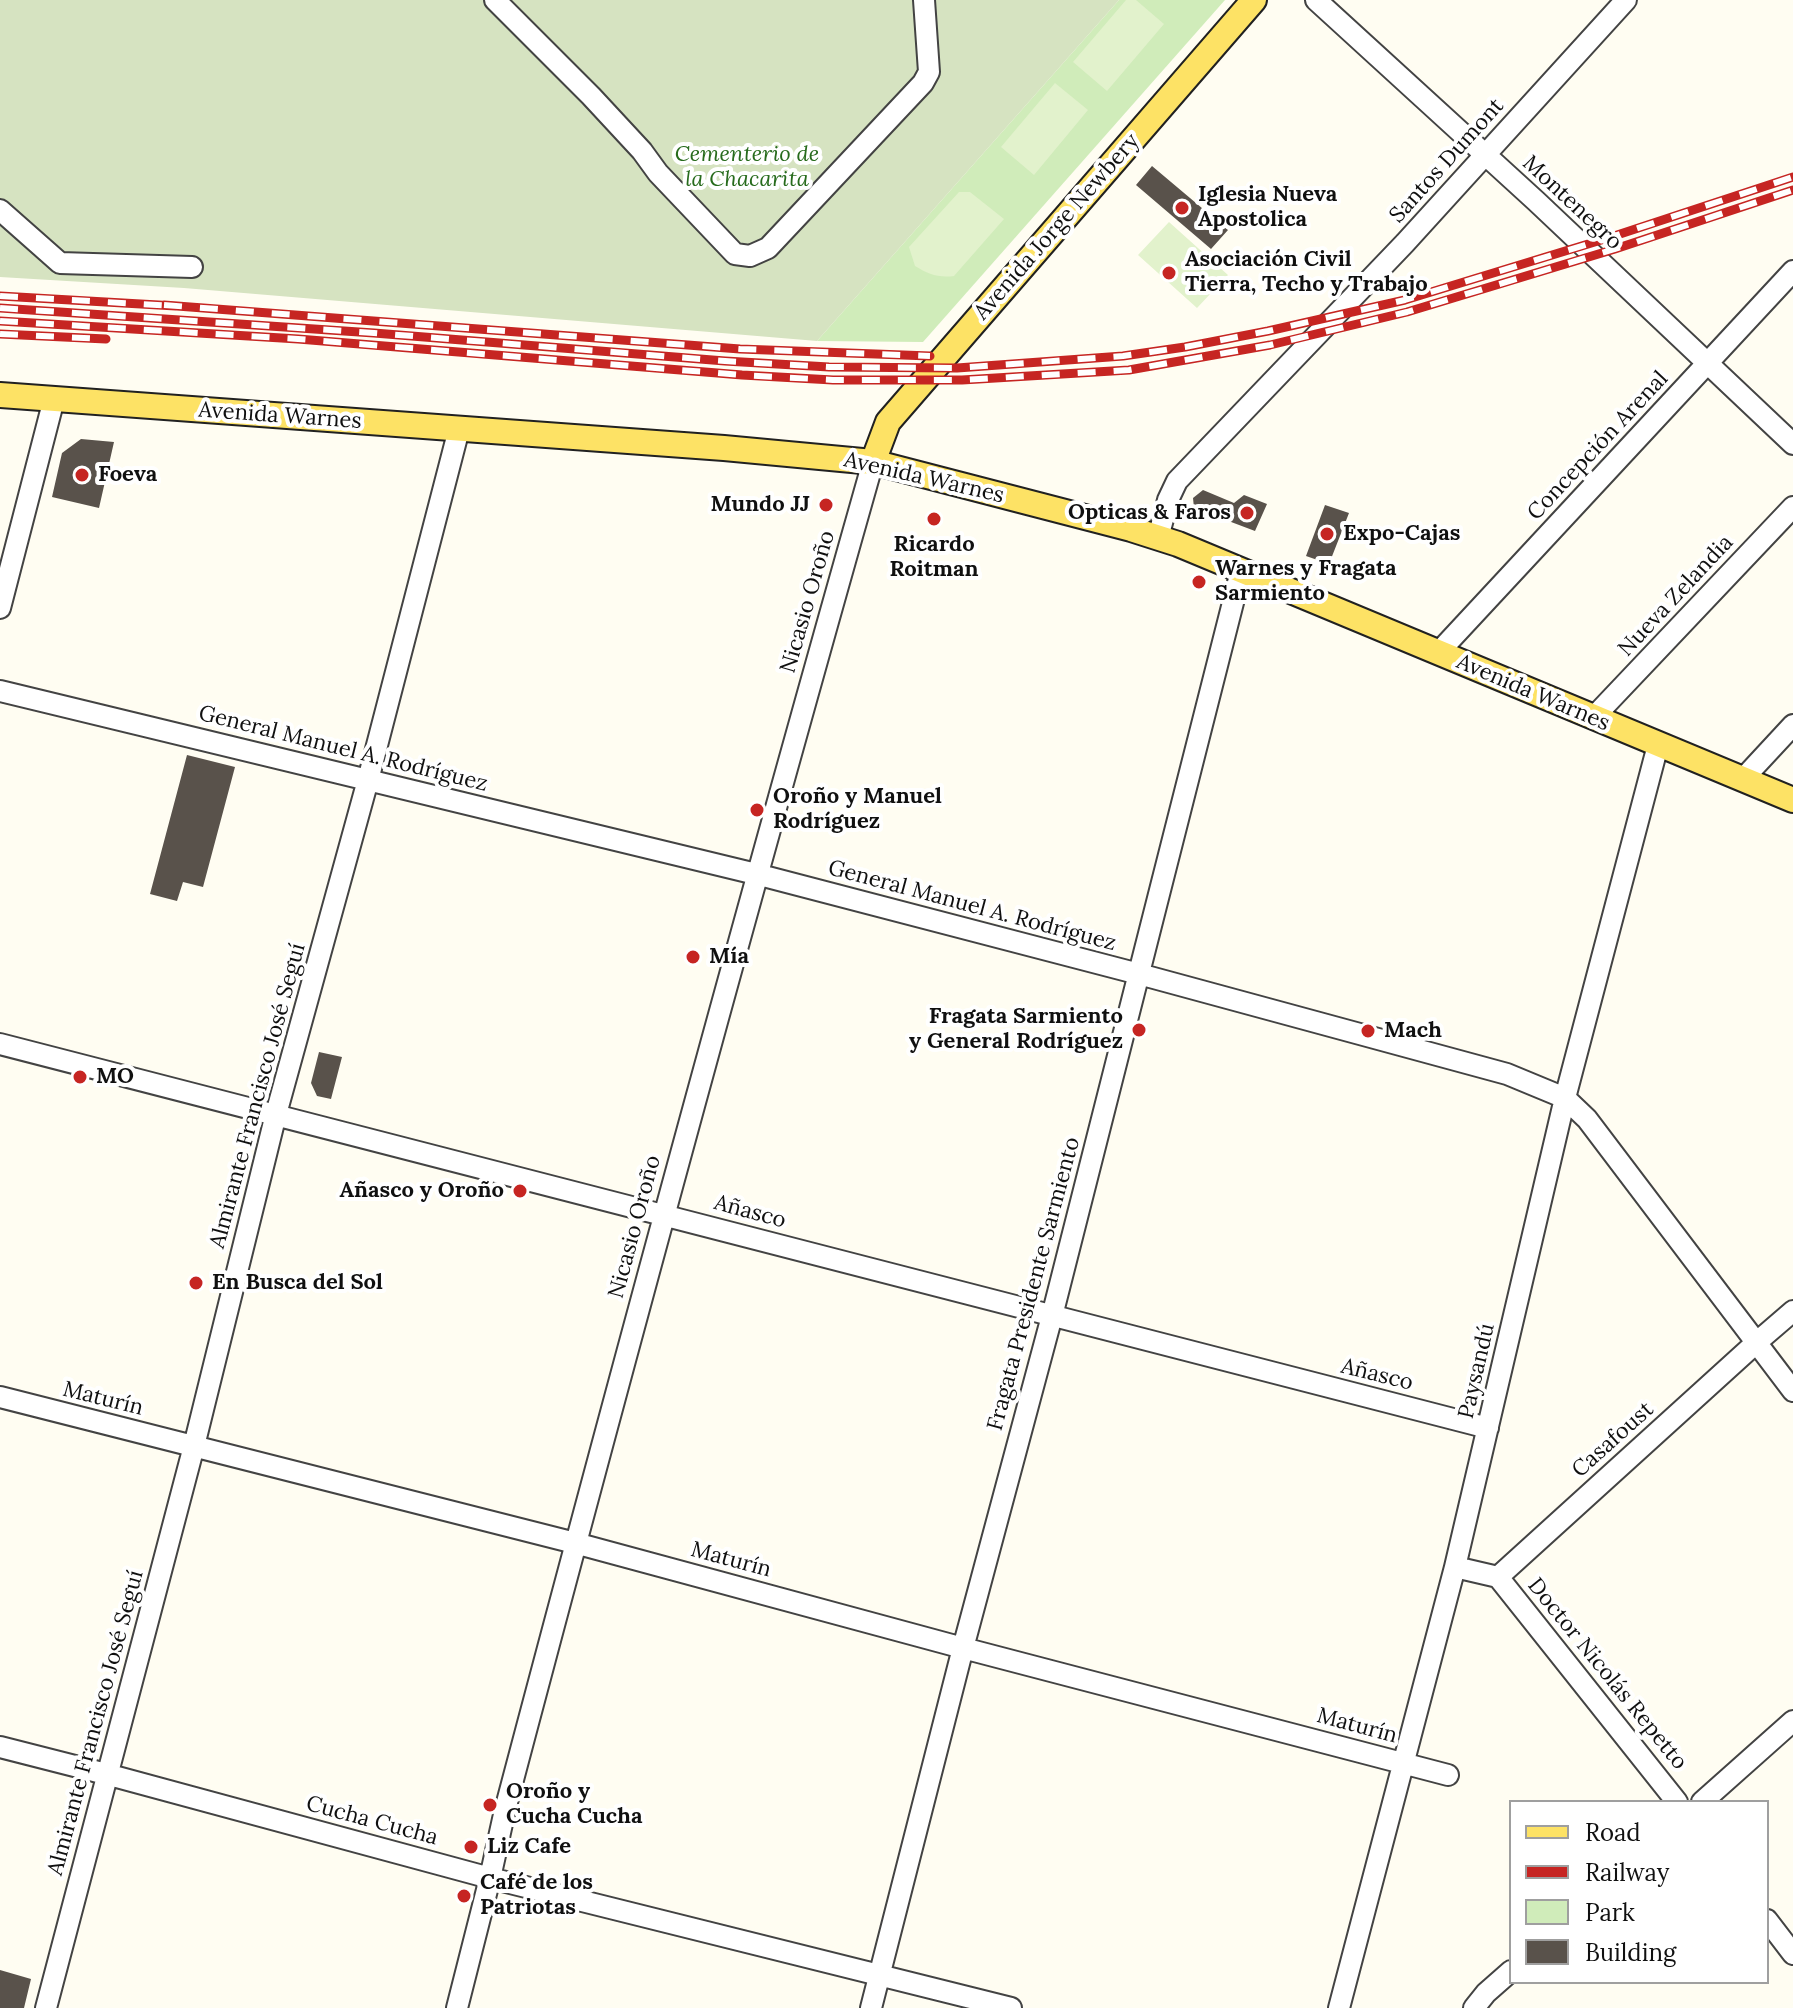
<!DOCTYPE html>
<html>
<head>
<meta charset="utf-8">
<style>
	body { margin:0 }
	#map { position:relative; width:1793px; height:2008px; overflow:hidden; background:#fffdf2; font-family:Lora,serif }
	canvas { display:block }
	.legend { position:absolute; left:1509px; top:1800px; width:260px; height:184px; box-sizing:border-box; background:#fff; border:2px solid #9f9f9f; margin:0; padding:10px 14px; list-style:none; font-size:24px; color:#101010 }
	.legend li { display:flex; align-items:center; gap:16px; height:40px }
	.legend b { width:40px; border:2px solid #9f9f9f }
</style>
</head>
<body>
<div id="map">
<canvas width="1793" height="2008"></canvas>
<ul class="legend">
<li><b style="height:10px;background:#fde265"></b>Road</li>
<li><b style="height:10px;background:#c62522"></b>Railway</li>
<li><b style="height:22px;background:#d0ecba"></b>Park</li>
<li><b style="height:22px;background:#59524b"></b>Building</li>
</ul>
</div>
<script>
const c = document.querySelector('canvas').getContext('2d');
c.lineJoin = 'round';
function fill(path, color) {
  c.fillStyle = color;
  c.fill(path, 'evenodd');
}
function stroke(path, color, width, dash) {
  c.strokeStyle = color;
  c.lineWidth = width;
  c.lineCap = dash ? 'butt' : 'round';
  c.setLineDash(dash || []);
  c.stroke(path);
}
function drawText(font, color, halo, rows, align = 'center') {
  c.font = font + ' Lora,serif';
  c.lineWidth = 8;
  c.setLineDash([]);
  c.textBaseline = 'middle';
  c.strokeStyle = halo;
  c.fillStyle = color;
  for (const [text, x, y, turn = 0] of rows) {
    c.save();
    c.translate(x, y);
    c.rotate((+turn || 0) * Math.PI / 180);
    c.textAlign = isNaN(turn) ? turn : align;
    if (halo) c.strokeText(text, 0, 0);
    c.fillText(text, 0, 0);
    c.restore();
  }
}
fill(new Path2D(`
	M1119,0H1225L923,342L817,341Z`), '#d0ecba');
fill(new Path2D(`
	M0,0H1119L817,341L184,288L0,277Z`), '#d6e3c1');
fill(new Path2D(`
	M1126,0H1136L1164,24L1107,91L1073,62Z
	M1055,83L1088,110L1034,175L1001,147Z
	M959,192H970L1004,219L954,276C938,278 928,274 915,266L909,247Z
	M1169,222L1228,275L1197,308L1138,255Z`), '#e2f2cc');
fill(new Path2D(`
	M1152,166L1228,230L1211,249L1136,185Z
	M81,439L114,442L99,508L52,497L62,453Z
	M1203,490L1234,503L1244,495L1267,504L1255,531L1194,508L1193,498Z
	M1325,505L1349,513L1329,564L1306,556Z
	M187,755L235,767L203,887L183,882L177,901L150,894Z
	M319,1052L342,1057L331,1099L317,1096L311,1083Z
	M0,1970L31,1979L24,2008H0Z`), '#59524b');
const minor = new Path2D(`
	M495,0L591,96L642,151L658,173L735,254L750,256L768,248L923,83L929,72L924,0
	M1316,0L1536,201L1793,444
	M0,210L60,263L192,267
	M1158,538L1168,500L1177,481L1405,243L1626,0
	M0,608L54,399
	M1438,653L1793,271
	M0,691L756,874L1139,974L1507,1074L1565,1098L1587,1119L1793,1391
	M1593,718L1793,507
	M1742,780L1793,725
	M0,1044L1488,1428
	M0,1397L575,1543L963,1648L1448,1775
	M1455,1567L1498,1577
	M1498,1577L1757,1342L1793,1311
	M1498,1577L1677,1802
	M0,1747L106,1774L490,1878L1011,2008
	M1702,1802L1793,1721
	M1767,1920L1793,1954
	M46,2008L194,1446L276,1114L368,780L459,429
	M457,2008L490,1878L505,1810C624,1360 746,910 873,462
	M871,2008L963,1648L1052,1316L1241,571
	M1339,2008L1455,1567L1565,1098L1658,745
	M1474,2008L1486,1993L1511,1971`);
const major = new Path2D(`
	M0,395L724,448L873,462L1131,529L1178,544L1793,800
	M873,462L888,422L1254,0`);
stroke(minor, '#434343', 24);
stroke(major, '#212121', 28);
stroke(minor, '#fff', 20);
stroke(major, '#fde265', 24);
const rail = new Path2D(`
	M0,296L176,306
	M164,305L740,349L930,356
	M0,308L374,333L725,361L829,367L957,368L1123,356L1185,347L1268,331L1405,300L1611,237L1793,177
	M0,321L298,339L742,375L833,380H962L1129,370L1270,345L1407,312L1615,249L1793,190
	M0,334L106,339`);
stroke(rail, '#c62522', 9);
stroke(rail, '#fff', 6, [18]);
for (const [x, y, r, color] of [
	[1182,208,8,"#c62522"],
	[1169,273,8,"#c62522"],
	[82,475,8,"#c62522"],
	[826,505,8,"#c62522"],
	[1247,513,8,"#c62522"],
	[934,519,8,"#c62522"],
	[1327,534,8,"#c62522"],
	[1199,582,8,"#c62522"],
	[757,810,8,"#c62522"],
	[693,957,8,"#c62522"],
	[1139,1030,8,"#c62522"],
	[1368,1031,8,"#c62522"],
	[80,1077,8,"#c62522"],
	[520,1191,8,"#c62522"],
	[196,1283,8,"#c62522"],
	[490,1805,8,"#c62522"],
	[471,1847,8,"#c62522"],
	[464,1896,8,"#c62522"]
]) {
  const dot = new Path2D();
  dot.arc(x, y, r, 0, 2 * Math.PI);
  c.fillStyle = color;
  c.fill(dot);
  stroke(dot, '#fff', 3);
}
drawText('italic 22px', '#276b1c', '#fff', [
	["Cementerio de",747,155],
	["la Chacarita",747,180]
]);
drawText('22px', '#101010', '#fff', [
	["Santos Dumont",1447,161,-48],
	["Montenegro",1572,203,43],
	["Avenida Jorge Newbery",1057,227,-49],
	["Avenida Warnes",280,416,4],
	["Concepción Arenal",1598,446,-47],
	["Avenida Warnes",924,478,13],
	["Nueva Zelandia",1676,596,-47],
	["Nicasio Oroño",808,602,-74],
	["Avenida Warnes",1533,693,23],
	["General Manuel A. Rodríguez",343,749,14],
	["General Manuel A. Rodríguez",972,906,15],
	["Almirante Francisco José Seguí",258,1096,-75],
	["Añasco",750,1212,15],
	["Nicasio Oroño",635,1227,-75],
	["Fragata Presidente Sarmiento",1034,1284,-75],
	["Paysandú",1477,1371,-77],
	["Añasco",1377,1375,14],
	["Maturín",103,1399,14],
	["Casafoust",1613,1440,-42],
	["Maturín",731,1560,15],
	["Doctor Nicolás Repetto",1607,1674,51],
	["Almirante Francisco José Seguí",96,1723,-75],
	["Maturín",1357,1726,15],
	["Cucha Cucha",372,1821,15]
]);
drawText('bold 22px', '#101010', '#fff', [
	["Iglesia Nueva",1198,195],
	["Apostolica",1198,220],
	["Asociación Civil",1185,260],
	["Tierra, Techo y Trabajo",1185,285],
	["Foeva",98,475],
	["Mundo JJ",810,505,"right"],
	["Opticas & Faros",1231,513,"right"],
	["Expo-Cajas",1343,534],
	["Ricardo",934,545,"center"],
	["Roitman",934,570,"center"],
	["Warnes y Fragata",1215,569],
	["Sarmiento",1215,594],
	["Oroño y Manuel",773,797],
	["Rodríguez",773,822],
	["Mía",709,957],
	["Fragata Sarmiento",1123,1017,"right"],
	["y General Rodríguez",1123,1042,"right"],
	["Mach",1384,1031],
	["MO",96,1077],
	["Añasco y Oroño",504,1191,"right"],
	["En Busca del Sol",212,1283],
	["Oroño y",506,1792],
	["Cucha Cucha",506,1817],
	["Liz Cafe",487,1847],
	["Café de los",480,1883],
	["Patriotas",480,1908]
], 'left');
</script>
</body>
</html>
